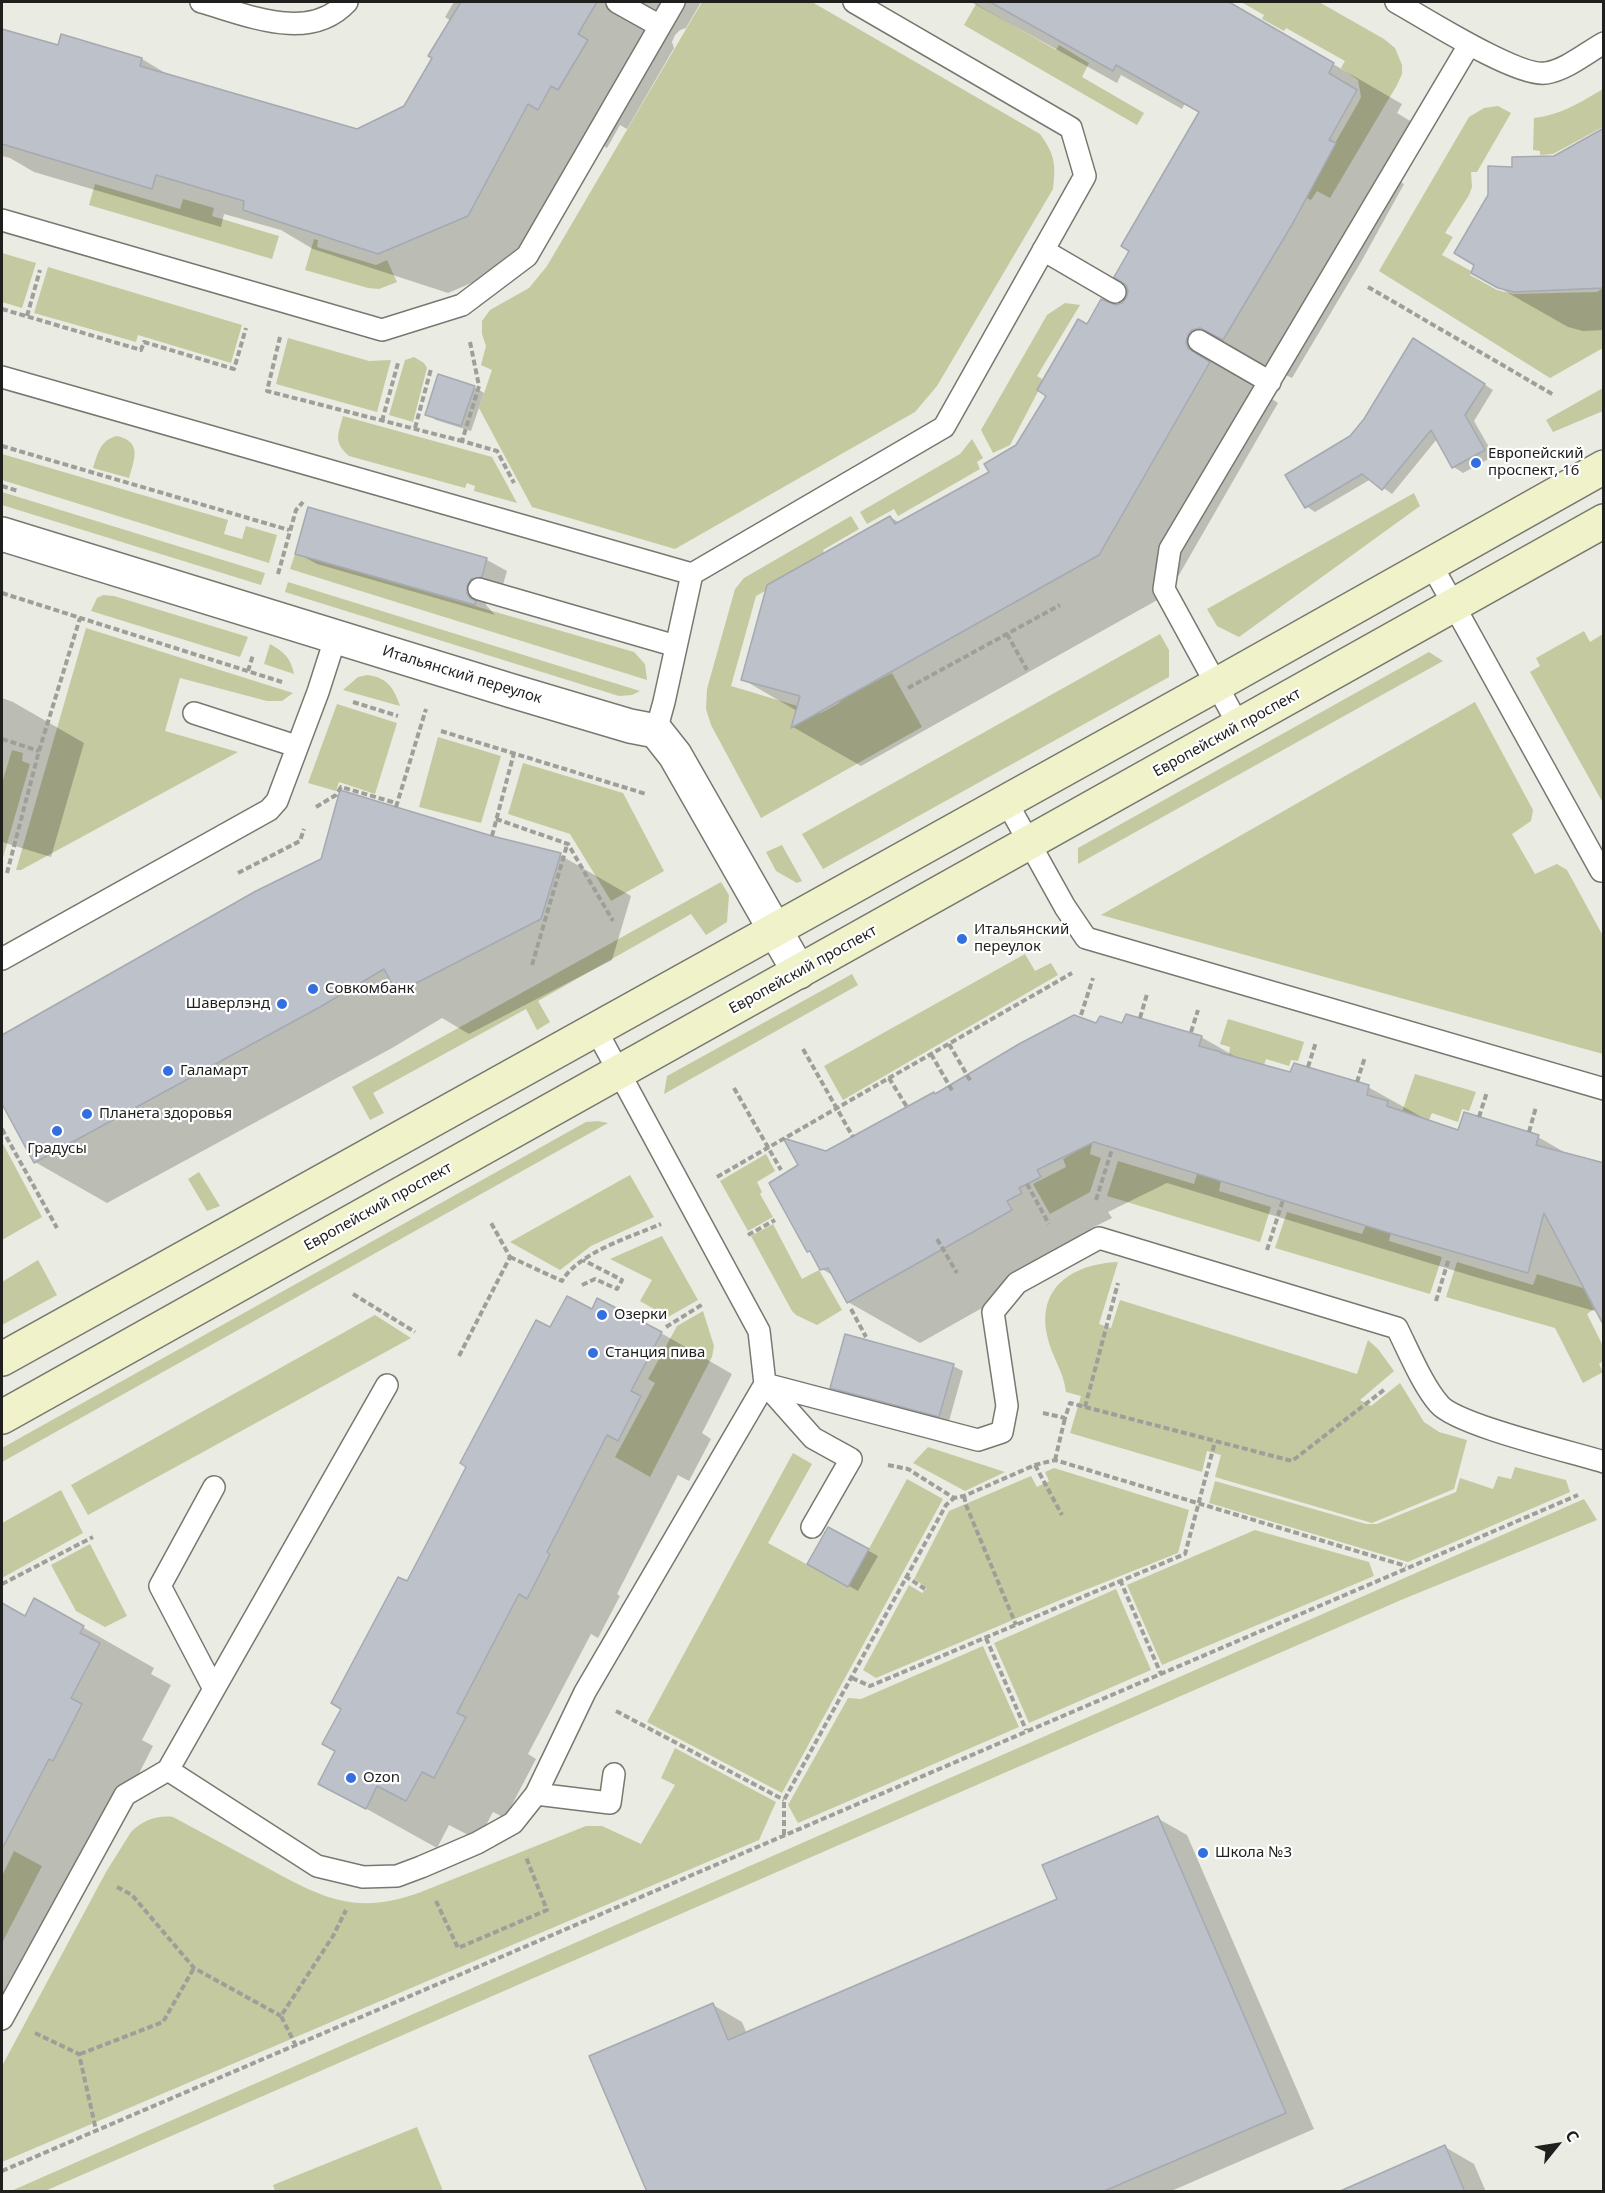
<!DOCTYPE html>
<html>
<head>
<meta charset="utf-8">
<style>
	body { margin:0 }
	#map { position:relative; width:1605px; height:2193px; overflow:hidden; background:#eaebe2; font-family:"Noto Sans",sans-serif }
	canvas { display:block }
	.frame { position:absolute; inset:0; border:3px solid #1f201d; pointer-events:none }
	.north { position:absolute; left:1527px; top:2115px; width:60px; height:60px; -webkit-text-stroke:4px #fff; paint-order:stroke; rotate:60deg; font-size:16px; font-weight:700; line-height:24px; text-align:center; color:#1f201d }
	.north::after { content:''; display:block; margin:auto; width:21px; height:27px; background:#1f201d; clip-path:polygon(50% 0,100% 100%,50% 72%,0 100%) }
</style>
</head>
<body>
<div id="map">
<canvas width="1605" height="2193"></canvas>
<div class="frame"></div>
<div class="north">С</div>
</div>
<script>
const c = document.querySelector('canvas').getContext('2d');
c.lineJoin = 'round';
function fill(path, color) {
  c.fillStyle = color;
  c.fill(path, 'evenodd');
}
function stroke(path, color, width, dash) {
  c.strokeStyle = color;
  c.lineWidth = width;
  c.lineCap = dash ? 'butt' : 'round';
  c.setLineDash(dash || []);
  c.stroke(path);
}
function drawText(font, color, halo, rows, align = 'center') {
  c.font = font + ' "Noto Sans",sans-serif';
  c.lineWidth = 4.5;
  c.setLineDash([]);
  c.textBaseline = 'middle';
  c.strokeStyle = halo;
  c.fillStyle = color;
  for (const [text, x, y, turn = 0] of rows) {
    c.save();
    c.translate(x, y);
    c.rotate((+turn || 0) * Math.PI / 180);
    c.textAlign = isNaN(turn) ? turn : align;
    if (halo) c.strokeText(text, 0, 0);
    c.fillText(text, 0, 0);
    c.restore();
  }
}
fill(new Path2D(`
	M702,2H812L1040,134C1055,155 1056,164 1053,189L937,386L915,412L675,549L532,507L479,408L492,370L481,365L486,346L482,334V321L490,310L529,288L547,266Z
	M1241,2H1319L1384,39L1395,48L1402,65V74L1397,85L1330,198L1317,191L1311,200L1304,197L1358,103L1361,97L1358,80L1341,68L1345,61L1286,28L1284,31L1262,19L1264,15Z
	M976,4L1056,50L1059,45L1089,63L1082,77L1144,113L1137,125L964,25Z
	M1603,89V127L1553,154L1540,155V151L1533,150L1534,118C1561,115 1581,102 1603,89Z
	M1498,106L1511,113L1477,172H1471L1472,187L1469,195L1445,233L1453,237L1442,255L1471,271L1470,275L1497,290L1513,294L1597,292L1603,288V348L1550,378L1379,271L1469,117L1484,108Z
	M95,184L180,209L183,199L214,208L212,216L279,236L272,259L89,205Z
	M314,239L318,240L317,247L376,265L387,260L397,282L379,289L368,288L305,270Z
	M2,253L36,263L22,308L2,302Z
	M48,267L242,325L231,363L138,335L136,342L34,313Z
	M1065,303L1080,305L1037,376L1044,380L1010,445L993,453L981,430L1047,315Z
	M288,338L369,361L391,360L377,412L276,384Z
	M414,357L424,363L427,368L413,422L389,415L405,360Z
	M1603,388V411L1553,432L1546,420Z
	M343,416L492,457L517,503L474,491L475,486L467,483L465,488L349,456C333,442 338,435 343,416Z
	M117,436C143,442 134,460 129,478L93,468C98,453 100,440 117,436Z
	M972,439L983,458L977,462L980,469L898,516L894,509L867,524L860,512L960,454Z
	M2,454L228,520L224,534L242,539L246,526L277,535L269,563L2,480Z
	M2,492L265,573L261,585L2,505Z
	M1414,493L1420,506L1239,637L1217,626L1207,609Z
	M851,516L859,529L823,550L826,557L756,596L731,686L821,713L839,703L840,700L892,673L922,727L761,818L711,725L706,709L707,689L735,589L744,578Z
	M295,554L634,652L645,664L647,680L290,569Z
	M288,582L640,691L632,695L619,696L285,592Z
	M103,595L114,596L248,637L240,657L91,611L97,598Z
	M86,628L293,693L282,701H267L180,678L165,731L238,752L21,870H16Z
	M1584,631L1590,642L1603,634V803L1530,672L1540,666L1536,658Z
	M1160,634L1169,650V677L823,869L802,834Z
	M270,644C284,652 291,658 294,674L264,664Z
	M1429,652L1443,661L1078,864V848Z
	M367,675C387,677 394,688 400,706L343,690L358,677Z
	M1475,702L1533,810L1531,821L1512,834L1535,874L1557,864L1567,870L1603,936V1054L1101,915Z
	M337,704L397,723L375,794L339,782L336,791L308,783Z
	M438,737L501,756L481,823L419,807Z
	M12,750L23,753L22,761L30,764L2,861V783Z
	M523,763L623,793L664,871L611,901L570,834L508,814Z
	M782,845L802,881L797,883L776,871L766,852Z
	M721,882L729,895L727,922L706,935L691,914L538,1001L550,1022L537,1030L526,1009L373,1093L384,1113L370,1120L352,1087Z
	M1025,954L1035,971L1051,963L1058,975L843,1100L824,1066Z
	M852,974L858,985L664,1094L667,1076Z
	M1228,1019L1304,1042L1298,1061L1291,1060L1289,1066L1266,1059L1262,1071L1228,1061L1230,1047L1220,1044Z
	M1415,1074L1476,1092L1469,1111L1462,1109L1458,1122L1432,1113L1429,1120L1402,1112Z
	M598,1121L608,1123L2,1462V1448L586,1122Z
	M2,1142L42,1217L2,1240Z
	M1089,1144H1092L1090,1154L1101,1158L1090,1192L1050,1214L1033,1184L1066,1167L1063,1159Z
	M766,1154L775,1171L757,1182L762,1192L760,1194L773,1217L748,1231L720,1181Z
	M1118,1161L1194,1184L1197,1174L1221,1181L1219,1191L1271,1207L1260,1242L1107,1196Z
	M199,1172L220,1206L207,1211L188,1179Z
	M630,1175L654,1217L591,1246L560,1270L510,1242Z
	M1287,1212L1362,1234L1366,1225L1391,1232L1389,1241L1442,1257L1430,1294L1275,1248Z
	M773,1224L802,1279L819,1270L842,1310L817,1325L796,1315L792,1311L751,1236Z
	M662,1236L698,1300L668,1317L640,1301L652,1280L610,1259Z
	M38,1260L57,1295L2,1325V1282Z
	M1118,1262L1099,1324L1111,1328L1120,1300L1357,1374L1368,1340L1378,1349L1394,1371L1360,1400L1371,1406L1400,1383L1424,1422L1439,1432L1467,1440L1454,1489L1372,1523L1215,1477L1221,1455L1207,1451L1202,1472L1070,1433L1081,1396L1066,1392C1063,1369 1051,1356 1047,1335C1037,1286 1074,1264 1118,1262Z
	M1457,1262L1533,1285L1537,1274L1583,1288L1594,1309L1587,1314L1603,1346V1361L1599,1364L1603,1372L1583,1383L1555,1328L1446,1297Z
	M703,1311L714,1346L712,1357L650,1477L615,1457L655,1383L648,1379L677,1326Z
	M375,1315L411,1338L88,1515L71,1485Z
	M928,1447L1005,1472L965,1491L913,1463Z
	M793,1453L812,1464L768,1543L848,1587L907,1479L943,1499L782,1793L647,1722Z
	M1515,1467L1566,1480L1570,1492L1408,1562L1209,1503L1215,1481L1366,1524H1377L1456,1492L1460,1478L1493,1489L1498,1476L1511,1479Z
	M1054,1468L1189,1510L1178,1553L1060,1600L876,1678L863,1670L909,1585L922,1593L927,1588L914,1579L949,1511L1031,1476L1037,1487L1049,1481L1045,1472Z
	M61,1490L83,1533L2,1578V1523Z
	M1584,1499L1597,1520L1401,1600L45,2191H11Z
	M1255,1530L1369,1562L1374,1576L1162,1665L1127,1585Z
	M90,1544L127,1616L105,1627L76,1611L51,1565Z
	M1116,1589L1151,1670L1029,1723L994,1643Z
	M983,1646L1019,1727L798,1823L788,1805L848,1698L861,1699Z
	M675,1748L776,1802L759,1840L2,2162V2066L106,1872L131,1832C142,1821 157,1815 173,1817C203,1833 232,1849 262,1865C321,1897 354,1917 421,1892L586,1826H602L641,1844L675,1785L661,1778Z
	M14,1851L42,1866L2,1943V1876Z
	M417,2127L443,2191H275L273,2185Z`), '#c5c9a0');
fill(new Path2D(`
	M454,2H701L686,28L680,30L675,35L672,42L674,48L627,129L620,125L607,148L597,142L537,255L448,293L313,249L281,230L224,214L221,227L34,172L10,158L2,156V30L59,47L62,36L142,59L172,77L357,131L405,107L434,57L451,21L445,17Z
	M971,2H1226L1402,104L1397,113L1425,130L1397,180L1404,184L1361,262L1292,378L1269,367L1257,389L1278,403L1168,594L861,766L793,727L797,711L742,679L890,517L900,523L991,473L1018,446L1087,326L1115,306L1123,304L1128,299L1201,112L1185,103L1182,109L1121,75L1117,83Z
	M1604,130V330L1583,331L1568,327L1473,273L1513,169L1554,158Z
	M1423,345L1493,390L1474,421L1494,456L1463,473L1454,467L1437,439L1392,494L1371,479L1315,512L1306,506L1351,437Z
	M474,387L484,393L471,431L436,420L427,414Z
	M309,509L487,560L507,571L502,588L486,598V605L495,615L317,564L297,553Z
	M2,698L13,702L84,743L51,857L2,842Z
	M491,838L560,855L631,896L612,960L469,1034L442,1018L392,1048L107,1203L35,1162L2,1102V1037L257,892Z
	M1097,1024L1123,1025L1201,1037L1243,1061L1290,1074L1368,1087L1429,1121L1459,1132L1538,1137L1604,1175L1598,1312L1472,1276L1167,1183L1108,1212L1112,1218L1090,1229L1093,1234L1083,1251L920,1343L848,1302L834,1276L822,1269L814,1254L808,1251L826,1152L936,1095Z
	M592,1311L661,1333L732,1374L702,1433L711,1439L689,1481L678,1475L617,1594L620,1596L598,1638L591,1634L528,1754L536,1759L505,1818L493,1812L478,1840L449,1825L437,1848L320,1783L337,1750L407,1583L551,1329Z
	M953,1366L963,1371L949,1421L842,1393L832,1387Z
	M829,1529L878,1556L858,1591L809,1564Z
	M35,1600L154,1668L151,1674L171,1685L142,1740L153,1746L125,1801L2,2018V1606L25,1618Z
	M1157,1818L1187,1835L1314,2129L1169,2192H649L713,2005L742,2022L747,2034L1059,1900Z
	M1445,2147L1474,2164L1486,2192H1356Z`), '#0003');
const building = new Path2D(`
	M461,2H597L578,34L588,40L558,90L551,86L538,110L528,104L468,216L378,254L243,210L244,201L156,175L152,189L2,144V29L58,45L61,34L142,58L140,66L357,129L404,106L432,58L428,56Z
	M990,2H1229L1334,63L1329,73L1357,90L1329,140L1336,143L1293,223L1223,340L1200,328L1192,330L1188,335L1186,342L1188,348L1210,362L1099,555L791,728L800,696L741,680L767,585L890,516L895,524L989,472L984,464L1016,445L1046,396L1037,390L1078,319L1087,324L1101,299L1116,305L1122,303L1126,298L1128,291L1126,285L1114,277L1129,251L1121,246L1199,112L1116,65L1113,71Z
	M1604,128V288L1514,292L1498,288L1471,273L1474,265L1454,253L1488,195V166L1512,167V157L1554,156Z
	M1413,338L1485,384L1465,415L1485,450L1452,468L1431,430L1382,490L1362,474L1305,508L1285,475L1350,436L1364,419Z
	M438,374L475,386L461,426L425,415Z
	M308,507L487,558L482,577L471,579L467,586V593L470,598L476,601L475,605L295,554Z
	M340,790L492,836L561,853L541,919L397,993L384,969L320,1007L34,1163L2,1104V1035L256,891L321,859Z
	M1126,1014L1202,1036L1199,1046L1221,1052V1053L1290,1072L1294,1063L1369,1085L1367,1095L1388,1101L1387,1106L1458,1130L1464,1112L1539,1135L1536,1145L1604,1163V1326L1544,1213L1528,1273L1399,1236L1094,1142L1037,1170L1041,1177L1019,1188L1022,1193L1007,1201L1012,1210L847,1303L828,1268L820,1270L810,1251L807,1252L769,1183L798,1165L783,1138L826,1151L934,1092L935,1094L1019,1044L1074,1015L1096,1023L1100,1016L1122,1023Z
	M567,1296L592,1309L597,1298L662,1332L631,1391L641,1396L618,1441L607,1435L547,1552L550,1554L527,1599L519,1594L457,1713L466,1717L434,1778L422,1772L406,1801L377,1786L366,1809L318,1784L335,1751L322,1744L341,1709L331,1703L398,1577L407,1581L428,1541L466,1467L460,1463L536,1320L550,1327Z
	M845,1334L954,1364L939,1417L830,1388Z
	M828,1527L869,1549L848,1587L807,1564Z
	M34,1598L84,1626L80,1633L100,1643L71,1698L82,1704L53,1761L49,1759L2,1849V1603L25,1616Z
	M1158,1816L1286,2113L1102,2192H647L589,2056L713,2003L728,2040L1057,1899L1042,1865Z
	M1445,2145L1465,2192H1338Z`);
fill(building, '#bdc1c9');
stroke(building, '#a5a9b1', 1.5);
const lane = new Path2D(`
	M201,2C248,15 309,43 347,2
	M617,2L660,26
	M1396,2C1423,17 1518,78 1546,73C1566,70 1586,53 1604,43
	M2,220L382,330L462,305L527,256L674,2
	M1043,250L1115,292
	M1199,341L1270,382
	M2,377L692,574L944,427L1085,176L1071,128L854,2
	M1431,564L1601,871H1604
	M479,589L676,646
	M194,713L296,746
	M1239,726L1164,589L1170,549L1469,45
	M656,731L664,702L692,574
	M1006,801L1065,907L1086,938L1604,1089
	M2,959L269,810L277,801L318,692L336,636
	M214,1487L160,1586L214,1689
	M812,1527L851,1459L813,1438L765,1384L978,1440L1002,1432L1007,1406L993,1312L1017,1283L1099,1238L1397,1328C1408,1350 1423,1386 1439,1404C1456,1425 1572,1452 1604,1462
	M168,1770L317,1866L363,1877L397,1876L421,1867L477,1843L513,1823L536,1794L585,1692L765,1384L759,1331L595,1028
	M536,1794L610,1803L614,1774
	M2,2019L125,1795L168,1770L387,1385`);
const street = new Path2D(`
	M2,534L512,691L630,726L656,731L675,755L799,972`);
const secondary = new Path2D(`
	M2,1359L1216,685L1604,467
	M2,1417L1604,521`);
stroke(lane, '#787870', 24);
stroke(street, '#787870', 36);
stroke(secondary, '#787870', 36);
stroke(new Path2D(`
	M1368,287L1554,395
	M2,309L141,350L144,342L234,369L246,328
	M27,316L40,270
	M280,337L267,391L462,441
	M470,342L479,386L462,441L497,451L514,483
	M382,421L398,363
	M415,428L431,369
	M2,446L289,530
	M2,486L18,491
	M278,574L296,510L303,502
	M2,593L282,682
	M1007,634L1027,670
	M248,671L253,655
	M908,688L1060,605
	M353,702L398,716
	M441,731L646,794
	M2,739L39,751
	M316,807L336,795L341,787L396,803
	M396,807L426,709
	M496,819L568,844L613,921
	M492,836L514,753
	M7,873L39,751L80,618
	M238,873L300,841L304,829
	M532,965L567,845
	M1081,1015L1093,978
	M1140,1018L1147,994
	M1191,1032L1198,1010
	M949,1044L971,1082
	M803,1049L853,1137
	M931,1054L953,1092
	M1308,1067L1316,1042
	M889,1078L907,1107
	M1357,1082L1365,1057
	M734,1088L781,1170
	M1479,1117L1487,1092
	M2,1129L57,1228
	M1529,1132L1536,1107
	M717,1177L1072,973
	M1027,1184L1049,1224
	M1096,1200L1112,1149
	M748,1235L775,1220
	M937,1239L957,1273
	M1267,1250L1283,1200
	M510,1257L562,1281C579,1252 631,1237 661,1224
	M582,1285L595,1279L617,1289L622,1280L583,1260
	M353,1294L415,1332
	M1436,1301L1449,1258
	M851,1309L866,1337
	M666,1327L703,1304
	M459,1356L510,1257L490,1221
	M1085,1407L1118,1283
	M1043,1413L1065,1418L1070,1403L1292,1461L1385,1389
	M1055,1460L1065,1418
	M888,1465L908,1469L954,1498L964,1496L1035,1465L1055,1460L1406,1566
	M1035,1465L1062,1515
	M964,1496L966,1505L1016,1625
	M905,1576L925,1589
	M1120,1580L1161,1674
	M2,1584L93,1537
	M986,1638L1026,1730
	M852,1678L870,1686L1185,1554L1215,1442
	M616,1711L784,1800
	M784,1835V1800L946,1505L954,1498
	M117,1887L132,1895L194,1968L281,2016
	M436,1901L458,1948L547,1910L526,1857
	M35,2033L79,2054L96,2130
	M296,2046L281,2016L333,1936L346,1910
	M80,2054L163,2022L194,1968
	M2,2171L1578,1495`), '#9e9f99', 4, [6, 3]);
stroke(lane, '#fff', 21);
stroke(street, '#fff', 33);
stroke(secondary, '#f0f2ca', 33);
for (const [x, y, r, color] of [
	[1476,463,6,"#336fde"],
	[962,939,6,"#336fde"],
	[313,989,6,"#336fde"],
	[282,1004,6,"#336fde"],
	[168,1071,6,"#336fde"],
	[87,1114,6,"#336fde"],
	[57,1131,6,"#336fde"],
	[602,1315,6,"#336fde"],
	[593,1353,6,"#336fde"],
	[351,1778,6,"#336fde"],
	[1203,1853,6,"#336fde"]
]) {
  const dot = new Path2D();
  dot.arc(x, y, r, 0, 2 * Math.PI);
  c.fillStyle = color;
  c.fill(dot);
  stroke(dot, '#fff', 2);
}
drawText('15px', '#1f201d', '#fff', [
	["Европейский",1488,454],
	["проспект, 16",1488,471],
	["Итальянский",974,930],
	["переулок",974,947],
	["Совкомбанк",325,989],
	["Шаверлэнд",270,1004,"right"],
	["Галамарт",180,1071],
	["Планета здоровья",99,1114],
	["Градусы",57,1149,"center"],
	["Озерки",614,1315],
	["Станция пива",605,1353],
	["Ozon",363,1778],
	["Школа №3",1215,1853]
], 'left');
drawText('15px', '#1f201d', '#fff', [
	["Итальянский переулок",462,675,17],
	["Европейский проспект",1227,733,-29],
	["Европейский проспект",803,970,-29],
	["Европейский проспект",378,1207,-29]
]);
</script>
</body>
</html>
